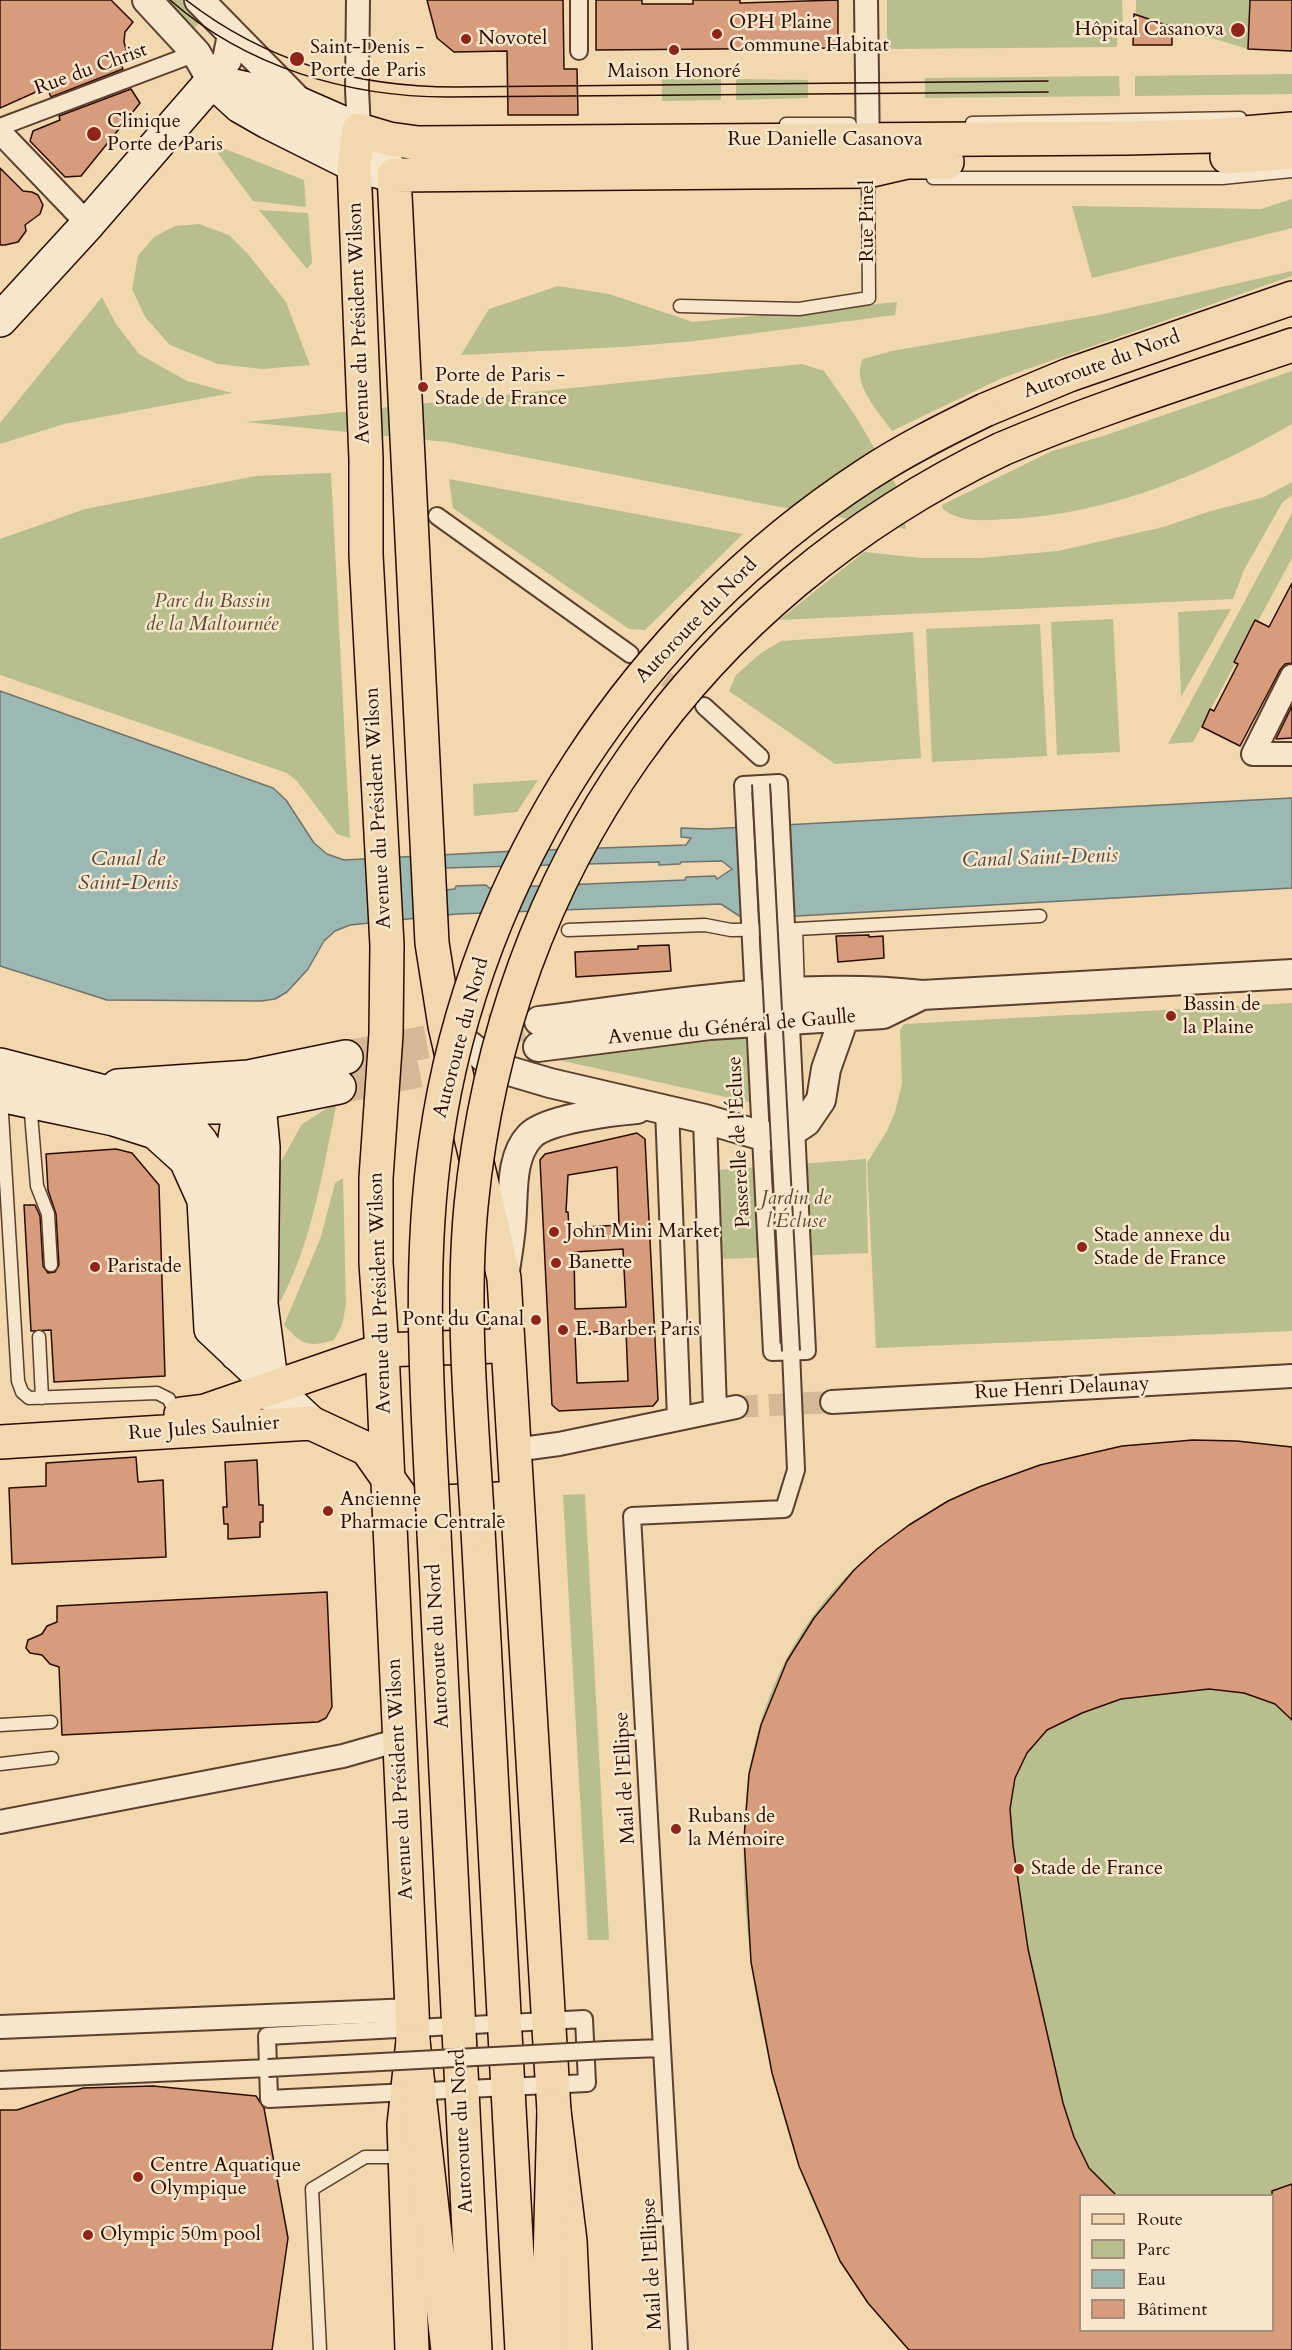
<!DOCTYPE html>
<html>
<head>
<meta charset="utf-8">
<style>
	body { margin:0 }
	#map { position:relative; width:1292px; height:2350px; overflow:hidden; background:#f1d8af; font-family:Cardo,serif }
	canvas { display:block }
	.legend { position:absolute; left:1079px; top:2194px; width:195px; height:138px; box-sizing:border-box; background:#f6e6cb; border:2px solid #a58f7a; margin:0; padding:8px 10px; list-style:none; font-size:18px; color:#2b0c01 }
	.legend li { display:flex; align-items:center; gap:12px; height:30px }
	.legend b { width:30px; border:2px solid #a58f7a }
</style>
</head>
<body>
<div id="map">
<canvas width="1292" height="2350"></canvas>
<ul class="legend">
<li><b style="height:8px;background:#f1d8af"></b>Route</li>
<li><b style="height:16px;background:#b8bf8c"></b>Parc</li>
<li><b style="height:16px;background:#9cb8b3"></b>Eau</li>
<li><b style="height:16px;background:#d79c7b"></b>Bâtiment</li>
</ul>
</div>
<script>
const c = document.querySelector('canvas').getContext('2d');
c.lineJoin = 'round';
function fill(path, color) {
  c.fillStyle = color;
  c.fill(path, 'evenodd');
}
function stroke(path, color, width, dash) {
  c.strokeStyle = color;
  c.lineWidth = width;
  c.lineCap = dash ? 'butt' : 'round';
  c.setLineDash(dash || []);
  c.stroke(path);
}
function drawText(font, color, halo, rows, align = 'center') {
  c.font = font + ' Cardo,serif';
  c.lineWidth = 5;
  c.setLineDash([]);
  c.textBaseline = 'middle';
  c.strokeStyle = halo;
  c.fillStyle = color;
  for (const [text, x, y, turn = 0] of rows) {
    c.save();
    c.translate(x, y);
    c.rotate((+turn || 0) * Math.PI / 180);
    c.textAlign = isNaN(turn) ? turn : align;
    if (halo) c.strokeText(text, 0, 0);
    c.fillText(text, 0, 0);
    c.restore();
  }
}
fill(new Path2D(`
	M158,0H189L206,17L190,32Z
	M887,0H1122L1123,31L1117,32V47L887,49Z
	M1136,0H1250L1248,49L1136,15Z
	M1292,74V94L1135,96V76Z
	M1119,76L1120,96L925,98V78Z
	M662,79H721V100L662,101Z
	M736,79L808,80V98L736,100Z
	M210,143L304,180L306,207L253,201Z
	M1292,199V228L1092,278L1072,206L1261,209Z
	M259,210L308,213L312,263L307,269Z
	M199,224L229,235L248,254L286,302L310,365L262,369L218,364L170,345L145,317L132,289L138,256L154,237L175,226Z
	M1292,271V276L1002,378L892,431C879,412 850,383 863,359L892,351L1099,315Z
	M558,286L609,294L693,322L897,302L895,315L695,341L622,347L461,355L489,309Z
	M102,297L116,324L139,354L187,381L232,393L64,424L0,444V423Z
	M802,364L824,371L855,415L896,485L906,529L775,506L447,442L246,422Z
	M1292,371V424C1205,474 1110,514 1009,519C986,520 962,524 943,509L942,505L1052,451L1103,436Z
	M331,473L350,838L337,834L297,781L287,773L0,675V539L85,509L256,476Z
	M449,479L743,534L645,630L629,629L453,508Z
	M1292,482V495L1282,503L1244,570L1233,599L779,620L864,552L922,558H980L1058,551L1163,527L1211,511L1264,497Z
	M1292,513V558L1193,742L1168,744Z
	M1231,609L1181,697L1178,612Z
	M1113,619L1120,752L1057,755L1051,622Z
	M1040,624L1047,756L932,762L926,629Z
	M913,632L921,758L835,764L729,691L736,675L761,653L781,641Z
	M538,780L517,812L474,816L473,784Z
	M1292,1003V1331L876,1348L867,1163L887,1131L895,1112L902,1084L900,1030L904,1024Z
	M753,1035L757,1104L532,1054Z
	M337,1102C322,1173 312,1248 275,1311L279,1165L302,1124Z
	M866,1159L868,1253L722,1259L716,1170Z
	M343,1178L346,1305L342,1325L334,1340C308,1348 302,1345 284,1325L321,1237L335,1183Z
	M1193,1440L1237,1441L1292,1447V2350H909C829,2270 791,2159 767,2050C748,1969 736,1859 749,1776C785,1548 983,1454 1193,1440ZM1080,2196H1272V2330H1080Z
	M585,1494L609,1940H588L563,1495Z`), '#b8bf8c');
const water = new Path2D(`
	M0,691L273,788L286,800L314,843L327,854L344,860L516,851L686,845L691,838L681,837V828L708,829L1292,798V888L744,919L721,904L457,914L350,925L335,931L324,941L308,969L287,992L275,999L261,1001L107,1000L0,966ZM722,861L732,869L717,879L715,876L686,877L685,880L489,888L486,885L456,886L455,889L445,890L444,868L659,862V865L680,864L681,862Z`);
fill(water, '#9cb8b3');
stroke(water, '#6f736c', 1.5);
const building = new Path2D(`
	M0,0H111L133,22L125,32L124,42L127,53L118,57L123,69L51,97L47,87L0,108Z
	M427,0H563L564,69H577L578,115H508L507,51L454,52L437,38Z
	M596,0H642V4H693V0H740V3L838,0V48L596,50Z
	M1250,0H1292V51L1248,49Z
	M1134,14L1172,27V45H1133Z
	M131,89L140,103L81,176L65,177L30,141L33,131L60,120L59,116Z
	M0,168L23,191L32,192L38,195L43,205L40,214L25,225L26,231L18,242L5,245H0Z
	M1292,583V663L1285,664L1280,670L1240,746L1202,727L1210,709L1214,711L1238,664L1234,662L1255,620L1269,627Z
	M1292,706V738L1276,739Z
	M869,935V937L883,936L884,958L838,962L836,936Z
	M669,945L671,971L576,977L575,952L638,949V946Z
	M637,1133L645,1139L658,1400L653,1406L559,1411L552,1405L540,1160L545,1154ZM617,1167L619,1225L569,1228L568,1212H566L568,1175ZM623,1249L626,1307L575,1309L574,1252ZM626,1330L628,1381L577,1383L575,1333Z
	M116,1149L132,1153L159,1185L165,1376L54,1382L51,1330L31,1331L24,1205H35L40,1216L43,1266L48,1273L55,1272L59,1265L56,1214L48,1190L46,1154Z
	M1193,1440L1237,1441L1292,1447V1720L1275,1704L1244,1693L1209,1689L1121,1699L1082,1713L1047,1730L1027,1753L1015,1778L1010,1809L1013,1845L1028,1949L1063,2103L1074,2137L1089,2168L1117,2196H1080V2331H1272V2191L1292,2184V2350H909L868,2303L840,2261L799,2166L772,2073L751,1962L744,1838L749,1774L761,1725L787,1661L814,1618L854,1570L877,1549L909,1525L948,1501L979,1487L1040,1465L1122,1446Z
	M136,1457L138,1482L163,1480L166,1557L12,1564L9,1488L46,1486V1463Z
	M257,1460L259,1505H263V1522H260V1537L228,1539V1524H224L223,1507H227L225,1462Z
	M327,1592L332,1707L326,1718L318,1722L62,1735L59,1667L50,1664L42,1655L30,1653L26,1648L28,1640L42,1634L47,1626L57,1622V1606Z
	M153,2086L256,2096L264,2108L288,2238L272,2350H0V2110H17L83,2088Z`);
fill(building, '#d79c7b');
stroke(building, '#2b0c01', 1.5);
stroke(new Path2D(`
	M646,665L688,695`), '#d3b995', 16, [16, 8]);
stroke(new Path2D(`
	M736,1407L832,1402`), '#d3b995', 22, [22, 11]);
stroke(new Path2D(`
	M346,1057L534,1022
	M339,1087L538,1047`), '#d3b995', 33, [33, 16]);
const service = new Path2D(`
	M972,123L1240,118
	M786,124H850
	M933,178H1222L1292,171
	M680,306L799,309L869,298L868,173
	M796,929L798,992
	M568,930L705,925L731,930L796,929L1040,916
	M1,1097L18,1381L22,1392L29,1398L157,1393L169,1399L175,1414
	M30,1102L37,1186L48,1214L51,1265
	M39,1337L42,1398
	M0,1725L51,1722
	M0,1764L52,1758
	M320,2350L312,2189L365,2157H404`);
const pedestrian = new Path2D(`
	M579,0V51
	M0,127L196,53
	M437,516L630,654
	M704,706L760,757
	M779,783L807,1351L772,1352L743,785Z
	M584,2019L587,2083L269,2099L267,2036Z
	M607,2050L662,2048
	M0,2080L268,2068
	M679,2350L632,1516L784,1509L796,1470L791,1351`);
const minor = new Path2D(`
	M358,0L357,89L359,130
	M866,0L868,154
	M0,132L88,224
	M1292,676L1253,754H1292
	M667,1109L679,1418
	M705,1119L715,1410
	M832,1402L1292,1376
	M514,1450L559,1444L736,1407
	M0,1822L343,1756L399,1740
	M0,2027L412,2010`);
const tertiary = new Path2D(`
	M147,0L196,53L212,81L227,60L232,35
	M199,0L302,105
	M539,1021C664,1005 797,981 922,995L1292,974
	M445,1026L486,1059L506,1070L550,1083L705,1119L756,1134L782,1138L806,1122L821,1100L826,1069L844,1018L820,993
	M538,1047L710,1025L883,1014L922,995
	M505,1271C507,1256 510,1240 511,1225C514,1197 509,1158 530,1136C546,1119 613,1111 637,1109`);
const secondary = new Path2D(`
	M212,81L257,91L302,105L359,130L394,175
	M216,84L240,106L268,122L354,165L381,172
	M0,320L88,224L212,81
	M0,1065L162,1107H240L339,1087
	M249,1077L259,1104L263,1147L261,1304L273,1396
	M118,1086L249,1077L346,1057
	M0,1095L114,1119L155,1132L186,1160L204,1200L211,1329L311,1423
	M162,1107L188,1126L201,1142L229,1188
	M237,1354C233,1266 220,1173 246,1088`);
const primary = new Path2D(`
	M1227,157L1292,152
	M181,1414L205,1411L382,1350L497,1346
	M0,1442L311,1423L367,1449L406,1504L517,1498
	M412,2350L404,2125L413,2041L412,2010L382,1350L376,1263V1178L386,1034L387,945L366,555V459L354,165L359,130L389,139L418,143L1127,138L1209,136L1292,129
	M575,2350L570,2241L554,2111L504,1278L445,1026L432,943L394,175L868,171L907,162H947`);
const motorway = new Path2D(`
	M985,410L1069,375L1292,298
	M1002,449C1096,409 1195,378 1292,345
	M478,1530L522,2350
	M434,1533L475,2350
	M413,2041L448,2350
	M550,2350L549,2299L554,2111`);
stroke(service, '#5c3f2c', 15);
stroke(pedestrian, '#5c3f2c', 20);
stroke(minor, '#5c3f2c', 26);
stroke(tertiary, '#5c3f2c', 32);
stroke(secondary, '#2b0c01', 36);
stroke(primary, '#2b0c01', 36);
stroke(motorway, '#2b0c01', 36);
stroke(service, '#f6e6cb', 12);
stroke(pedestrian, '#f6e6cb', 16);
stroke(minor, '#f6e6cb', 22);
stroke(tertiary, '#f6e6cb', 28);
stroke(secondary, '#f6e6cb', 33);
stroke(primary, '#f1d8af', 33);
stroke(motorway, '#f1d8af', 33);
stroke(new Path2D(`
	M170,0C246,67 348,97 448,97L1048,92
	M186,0C266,62 355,87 456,87L1048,81`), '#2b0c01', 1.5);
const pedestrianBridge = new Path2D(`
	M761,784L791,1351
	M268,2068L607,2050`);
const motorwayBridge = new Path2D(`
	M478,1530C472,1423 461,1313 471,1206C504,868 697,595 1002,449
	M434,1533C428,1402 417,1271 436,1141C474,870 638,624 866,475C904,450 944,430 985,410`);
stroke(pedestrianBridge, '#5c3f2c', 20, []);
stroke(motorwayBridge, '#2b0c01', 36, []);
stroke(pedestrianBridge, '#f6e6cb', 16);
stroke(motorwayBridge, '#f1d8af', 33);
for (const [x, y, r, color] of [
	[1238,30,8,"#8f2418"],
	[717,34,6,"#8f2418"],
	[466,39,6,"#8f2418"],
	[674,50,6,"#8f2418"],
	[297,59,8,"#8f2418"],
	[94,134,8,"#8f2418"],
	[423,387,6,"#8f2418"],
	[1171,1016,6,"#8f2418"],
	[554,1232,6,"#8f2418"],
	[1082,1247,6,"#8f2418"],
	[556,1263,6,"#8f2418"],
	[95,1267,6,"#8f2418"],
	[536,1320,6,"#8f2418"],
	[563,1330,6,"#8f2418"],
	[328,1511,6,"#8f2418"],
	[676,1829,6,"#8f2418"],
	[1019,1869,6,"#8f2418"],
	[138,2177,6,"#8f2418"],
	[88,2235,6,"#8f2418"]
]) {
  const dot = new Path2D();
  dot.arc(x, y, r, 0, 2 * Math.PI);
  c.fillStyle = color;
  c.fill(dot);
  stroke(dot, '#f6e6cb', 2);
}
drawText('20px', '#2b0c01', '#f6e6cb', [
	["OPH Plaine",729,23],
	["Commune Habitat",729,46],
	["Hôpital Casanova",1224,30,"right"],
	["Novotel",478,39],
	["Saint-Denis -",310,48],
	["Porte de Paris",310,71],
	["Maison Honoré",674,72,"center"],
	["Clinique",107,122],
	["Porte de Paris",107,145],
	["Porte de Paris -",435,376],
	["Stade de France",435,399],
	["Bassin de",1183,1005],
	["la Plaine",1183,1028],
	["John Mini Market",566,1232],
	["Stade annexe du",1094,1236],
	["Stade de France",1094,1259],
	["Banette",568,1263],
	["Paristade",107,1267],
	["Pont du Canal",524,1320,"right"],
	["E. Barber Paris",575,1330],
	["Ancienne",340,1500],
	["Pharmacie Centrale",340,1523],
	["Rubans de",688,1817],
	["la Mémoire",688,1840],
	["Stade de France",1031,1869],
	["Centre Aquatique",150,2166],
	["Olympique",150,2189],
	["Olympic 50m pool",100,2235]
], 'left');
drawText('20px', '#2b0c01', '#f6e6cb', [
	["Rue du Christ",91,70,-20],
	["Rue Danielle Casanova",825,140],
	["Rue Pinel",868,221,-90],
	["Avenue du Président Wilson",360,323,-92],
	["Autoroute du Nord",1102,365,-20],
	["Autoroute du Nord",697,621,-46],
	["Avenue du Président Wilson",379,808,-93],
	["Avenue du Général de Gaulle",732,1028,-5],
	["Autoroute du Nord",462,1038,-75],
	["Passerelle de l'Écluse",740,1142,-93],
	["Avenue du Président Wilson",381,1293,-92],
	["Rue Henri Delaunay",1062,1389,-3],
	["Rue Jules Saulnier",204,1429,-4],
	["Autoroute du Nord",439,1646,-93],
	["Mail de l'Ellipse",626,1778,-93],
	["Avenue du Président Wilson",401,1779,-93],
	["Autoroute du Nord",463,2131,-93],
	["Mail de l'Ellipse",653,2264,-93]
]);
drawText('italic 20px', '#5c4b32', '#f6e6cb', [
	["Parc du Bassin",212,602],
	["de la Maltournée",212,625],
	["Jardin de",796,1199],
	["l'Écluse",796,1222]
]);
drawText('italic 21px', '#53483f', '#f6e6cb', [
	["Canal Saint-Denis",1040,859,-2],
	["Canal de",128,860],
	["Saint-Denis",128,884]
]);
</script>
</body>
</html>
